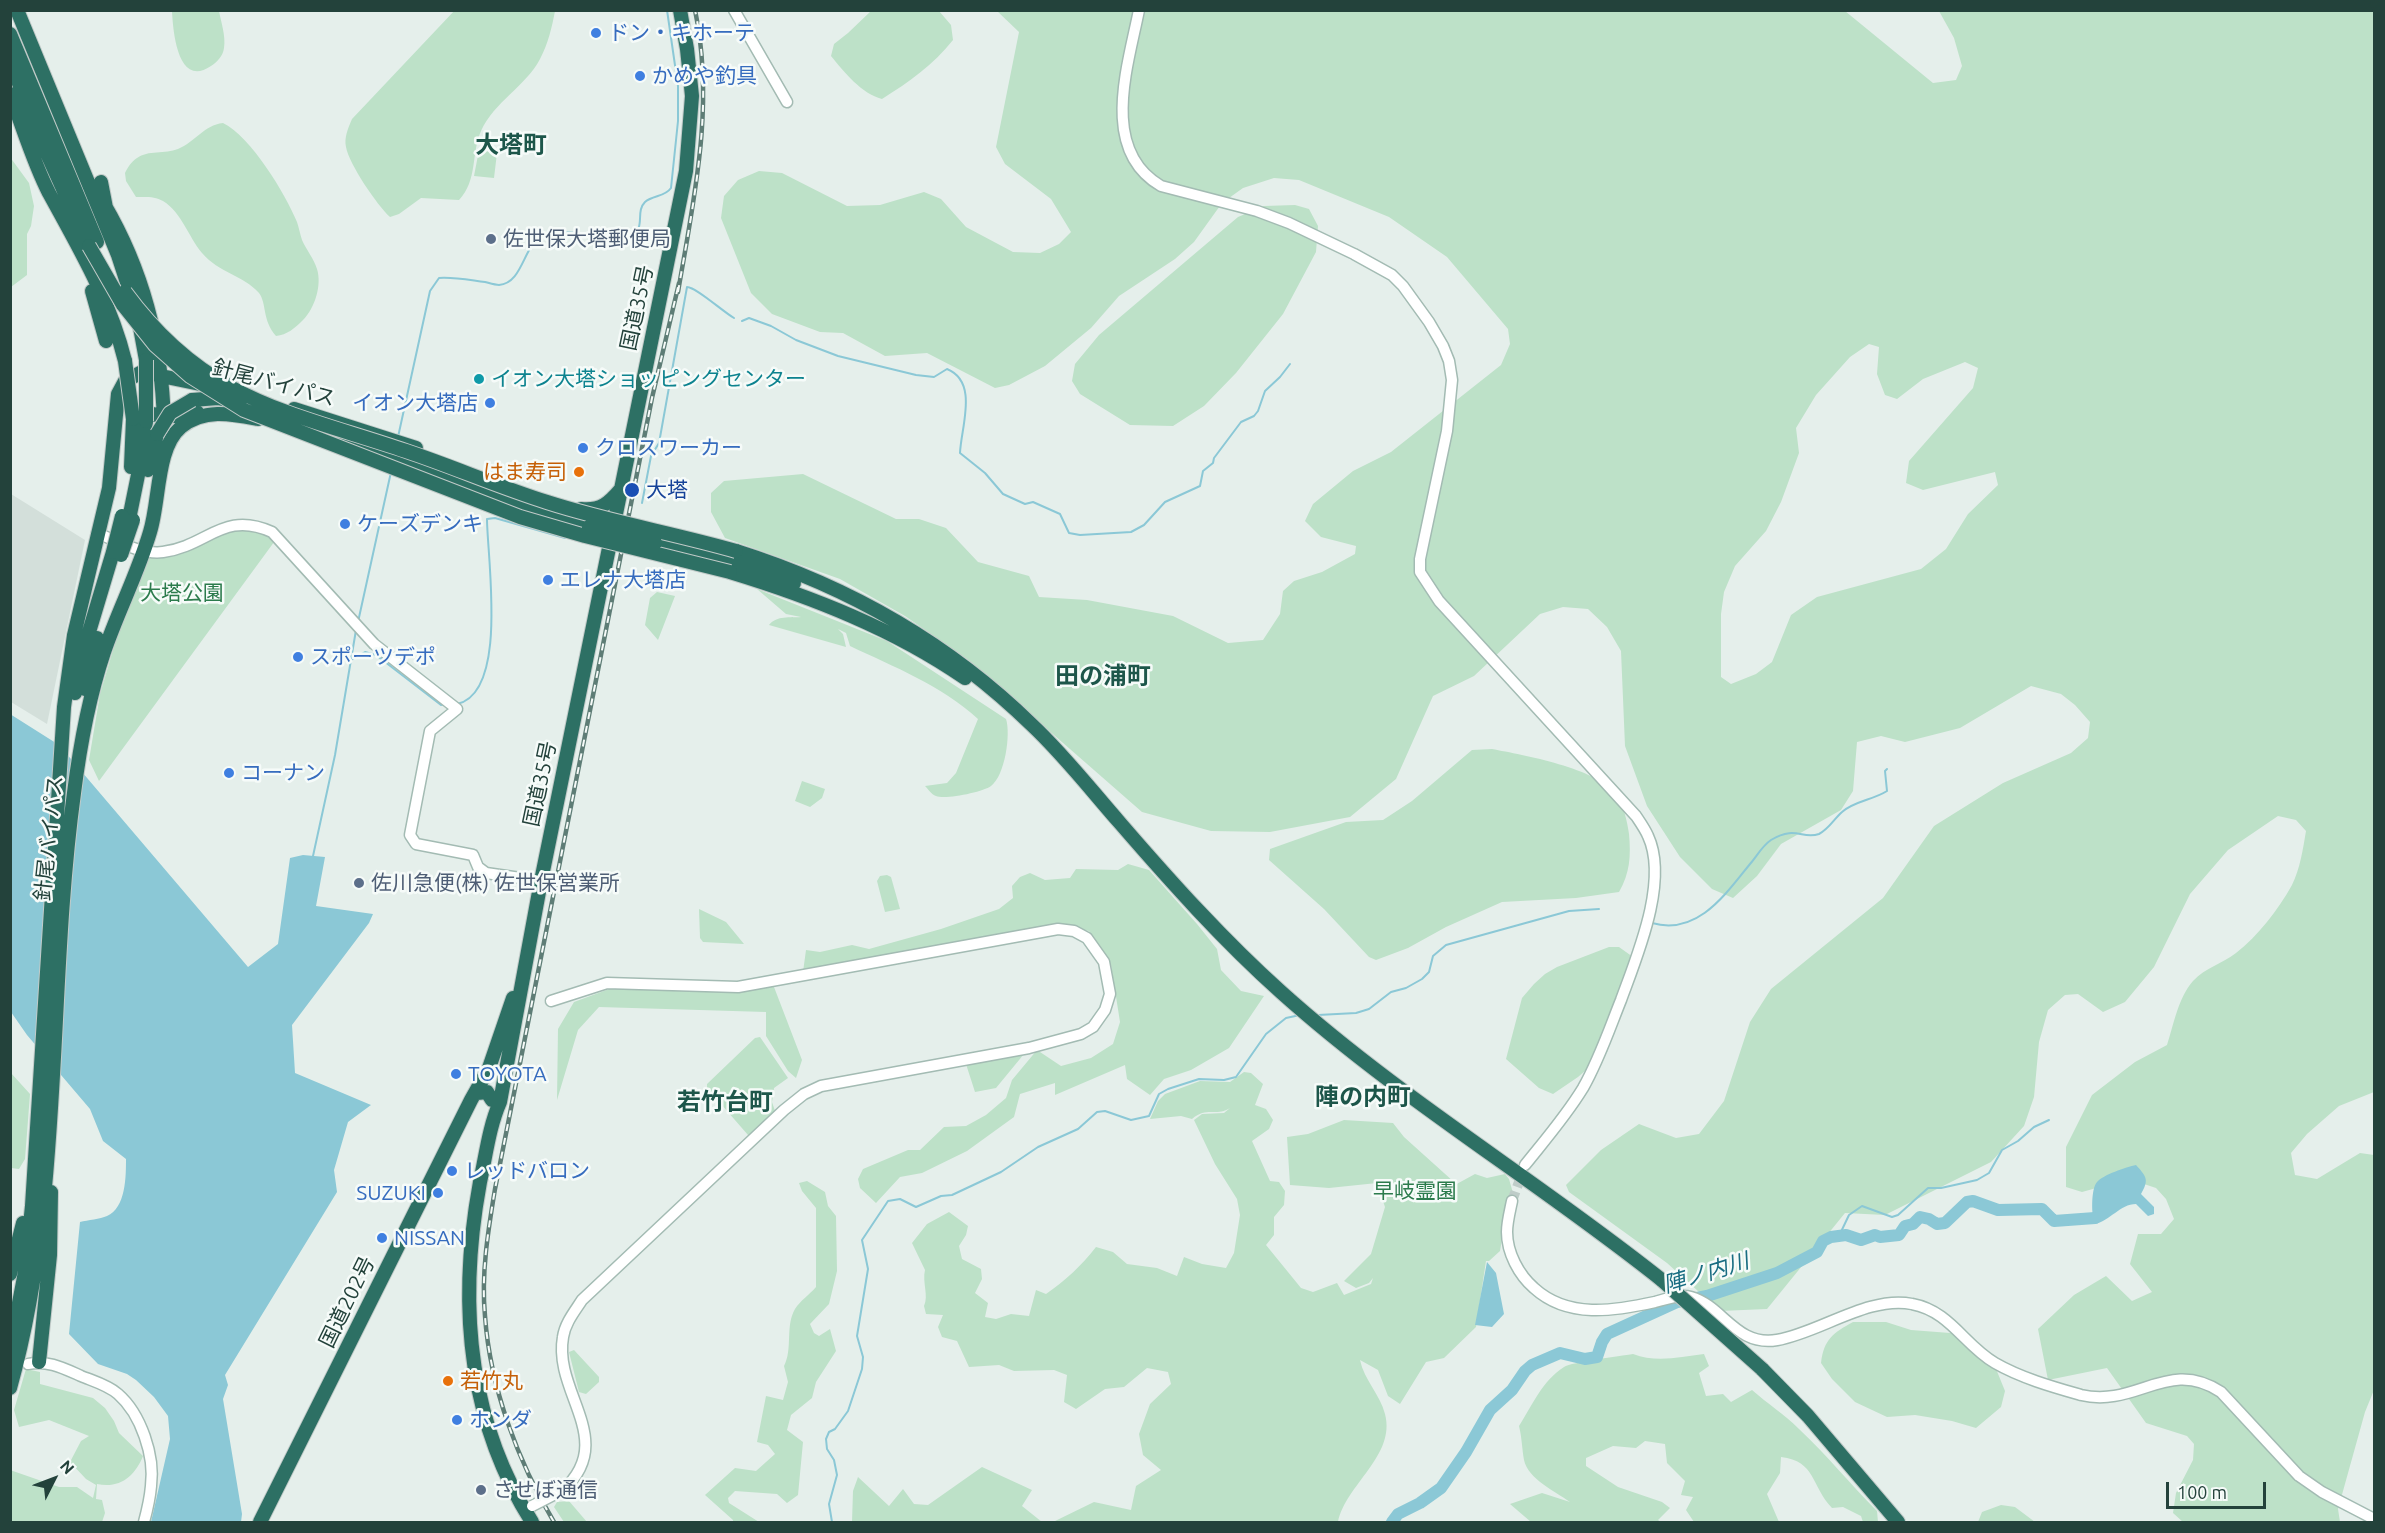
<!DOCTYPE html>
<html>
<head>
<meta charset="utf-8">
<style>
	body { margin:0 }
	#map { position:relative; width:2385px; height:1533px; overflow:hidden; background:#e5efeb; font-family:Ubuntu,sans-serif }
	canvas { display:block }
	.frame { position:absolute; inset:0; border:12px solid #23423b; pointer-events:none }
	.north { position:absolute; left:24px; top:1449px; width:60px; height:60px; -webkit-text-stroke:4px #f6fbf9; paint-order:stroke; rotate:48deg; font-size:16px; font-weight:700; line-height:24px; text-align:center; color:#23423b }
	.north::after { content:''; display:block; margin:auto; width:21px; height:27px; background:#23423b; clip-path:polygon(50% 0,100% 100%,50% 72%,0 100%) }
	.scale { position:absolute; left:2166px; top:1482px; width:100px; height:27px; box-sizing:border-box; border:3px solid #23423b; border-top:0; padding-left:8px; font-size:18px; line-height:21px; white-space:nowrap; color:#23423b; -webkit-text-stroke:4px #f6fbf9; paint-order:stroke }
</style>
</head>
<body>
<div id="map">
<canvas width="2385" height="1533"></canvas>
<div class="frame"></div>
<div class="north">N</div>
<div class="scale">100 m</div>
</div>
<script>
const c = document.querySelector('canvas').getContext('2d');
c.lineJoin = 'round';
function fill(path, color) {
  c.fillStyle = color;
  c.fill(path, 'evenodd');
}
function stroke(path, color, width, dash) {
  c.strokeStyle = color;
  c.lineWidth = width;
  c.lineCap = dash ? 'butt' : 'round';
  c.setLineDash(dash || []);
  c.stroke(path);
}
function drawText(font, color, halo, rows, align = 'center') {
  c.font = font + ' Ubuntu,"Noto Sans JP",sans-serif';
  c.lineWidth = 5;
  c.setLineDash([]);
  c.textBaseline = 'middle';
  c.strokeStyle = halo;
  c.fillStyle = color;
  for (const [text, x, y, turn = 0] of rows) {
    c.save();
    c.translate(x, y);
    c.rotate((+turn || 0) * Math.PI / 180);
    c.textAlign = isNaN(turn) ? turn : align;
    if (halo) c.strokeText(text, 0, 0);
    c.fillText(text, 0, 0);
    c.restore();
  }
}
fill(new Path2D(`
	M11,494L85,540L47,724L11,702Z`), '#d3dfda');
fill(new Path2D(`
	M455,10L555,11C552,27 548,44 540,59C526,86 494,102 481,131C471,153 478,180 459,200L421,198L399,214L390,217C377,205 349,164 346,147C344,138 348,128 352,119Z
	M172,11H219C221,22 226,36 224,48C223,56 217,62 211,66C177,89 173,29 172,11Z
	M871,11H939L951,25L953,40C933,65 909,82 882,99C862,94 844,72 831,56L834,44L848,33Z
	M997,11H1845L1933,83L1956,80L1962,66L1954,38L1939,11H2374V1092L2339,1106L2307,1134L2291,1153L2295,1175L2317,1179L2360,1153L2374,1155V1390L2365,1412L2338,1509L2340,1522H2183L2173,1513L2176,1493L2193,1460L2194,1444L2187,1436L2146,1423L2107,1368L2048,1380L2038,1329L2074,1295L2106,1276L2132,1301L2152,1292L2130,1264L2138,1234H2161L2174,1219L2166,1199L2156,1188L2129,1179L2082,1192L2066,1187V1147L2092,1095L2135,1062L2167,1045C2174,1024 2178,998 2193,981C2206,967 2222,964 2236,953C2258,936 2278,910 2292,885C2300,869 2303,849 2306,831L2296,820L2278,816L2228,850L2190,894L2154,967L2125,1002L2103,1012L2078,994L2065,995L2048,1010L2039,1042L2034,1097L2024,1126L1991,1162L1885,1215L1845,1213L1767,1309L1720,1311L1667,1263L1569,1192L1566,1185L1601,1150L1639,1124L1676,1138L1699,1134L1724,1101L1750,1022L1771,989L1883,898L1934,826L2003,783L2071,753L2088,738L2090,722L2075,705L2061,694L2031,686L1960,728L1905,742L1881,736L1857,742L1853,791L1841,810L1781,844L1757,876L1733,898L1712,889L1680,857L1647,806L1625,746L1621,651L1607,627L1588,609L1563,607L1540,614L1474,676L1433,696L1396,779L1350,817L1270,832L1211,831L1142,812L967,659L905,616L840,579L725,538L711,512V493L724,481L803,474L896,519H919L946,528L978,562L1029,576L1039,597L1087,600L1173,616L1228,643L1263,640L1280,614L1283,591L1294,581L1322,572L1355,554L1356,546L1321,537L1305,521L1313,504L1353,471L1391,452L1501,365L1510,344L1508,329L1447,257L1389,217L1299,180L1274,178L1243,188L1222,203L1194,242L1175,259L1119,296L1091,328L1045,366L1009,385L995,388L927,353L885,356L843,333L820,332L772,314L751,293L721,218L724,196L738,180L759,171L782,173L847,206L880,205L924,192L941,199L966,227L1013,252L1040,253L1059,244L1071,232L1051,199L1005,164L996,147L1019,32ZM1869,344L1879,347L1877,374L1885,395L1897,399L1923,379L1965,362L1978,368L1973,388L1909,461L1906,483L1923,490L1995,472L1998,485L1968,514L1946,549L1921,569L1817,597L1791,615L1772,662L1756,674L1731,684L1721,677V614L1724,592L1735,566L1766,531L1781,502L1799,453L1796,428L1816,395L1850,357Z
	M223,123C251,137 285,193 297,222C299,228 300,234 302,240C306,249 314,259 317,269C322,285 315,308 303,320C295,328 287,335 276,336C262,320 267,304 259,293C243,275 219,273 202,253C188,236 182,213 163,201C155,196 145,197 136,197L126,181L125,173C128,167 131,162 137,158C148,150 165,154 178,149C195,142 204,125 223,123Z
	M479,150L497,153L494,178L474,176Z
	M10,157L29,183L34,206L31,226L27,234V275L11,287Z
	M1295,205L1309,209L1318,226L1316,252L1283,314L1236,373L1204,406L1173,426L1130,425L1080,394L1072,381L1075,364L1099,335L1238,217L1264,206Z
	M240,524L277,538L99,781L89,760L100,694L118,633L151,551L192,544Z
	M757,589L887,641L1006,719C1011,734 1005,776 991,786C983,792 945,800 936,796C931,794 929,790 925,786L947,783L956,773L978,719C941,685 894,667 850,646L846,633L838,629L843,634L846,647L769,625C777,615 790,618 801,617L786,614Z
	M657,592L675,596L658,640L645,625L650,598Z
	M1492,749C1523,755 1598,768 1616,795C1624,807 1627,820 1629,834C1631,856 1630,873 1619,892L1576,898L1502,902L1446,927L1408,948L1376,960L1369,957L1324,909L1269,860L1270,849L1346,822L1383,820L1412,801L1472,750Z
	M802,781L825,789L822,798L810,807L795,801Z
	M1128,864L1149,870L1197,924L1217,949L1221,970L1241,991L1264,996L1229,1048L1191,1070L1164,1079L1150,1095L1127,1079L1125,1065L1055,1095V1083L1020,1094L1014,1117L967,1151L922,1173L900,1177L876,1203L860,1188L858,1179L863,1169L908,1150H920L944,1127L966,1126L986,1115L1006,1098L1012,1080L1037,1050L1061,1066L1091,1058L1113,1044L1120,1022L1111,965L1089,931L1054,924L803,972L806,950L820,952L852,945L869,949L941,929L999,909L1013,898L1012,886L1020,877L1030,873L1045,880L1070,878L1076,869L1118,870Z
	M887,875L891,877L900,909L885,912L877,881L880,876Z
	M699,909L726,922L744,944L703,942L700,938Z
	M1609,947H1619L1633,957L1607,1052L1578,1077L1553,1094L1539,1088L1506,1059L1522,998L1534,984L1545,974L1557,967Z
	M774,987L802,1060L796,1078L788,1071L766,1036V1012L599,1007L578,1030L557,1100L558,1029L574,1002L612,988Z
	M760,1037L788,1078L774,1088L772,1102L775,1111L752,1135H748L707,1088V1084L755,1038Z
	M1024,1054L996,1088L975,1092L965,1061Z
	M1244,1072L1251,1073L1263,1084L1255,1105L1266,1109L1273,1120L1269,1129L1252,1141L1270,1181L1279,1182L1285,1191L1284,1205L1274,1217V1235L1266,1245L1301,1288L1313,1292L1337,1283L1344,1295L1371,1284L1373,1278L1369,1283L1356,1288L1344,1281L1371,1254L1385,1207L1377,1183L1329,1188L1290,1185L1287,1137L1308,1134L1344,1120L1393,1123L1404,1137L1454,1182L1453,1186L1475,1174L1487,1178L1505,1174L1509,1179L1513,1193L1508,1203L1500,1251L1489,1261H1486L1476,1327L1444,1358L1426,1362L1400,1404L1388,1396L1378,1370L1360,1360C1364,1380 1380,1394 1385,1414C1396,1456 1346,1484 1338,1522H1053L1094,1502L1131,1510L1136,1486L1161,1470L1143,1455L1139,1434L1150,1404L1171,1384L1168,1372L1147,1368L1124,1387L1105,1389L1076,1409L1064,1402L1067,1375L1054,1370L1014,1371L999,1365L969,1367L957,1341L942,1337L938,1327L943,1315L926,1314L924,1306C929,1296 922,1282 925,1270L912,1243L927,1224L949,1212L968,1226L966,1235L959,1246L962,1259L981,1269L982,1279L975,1293L988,1303L985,1317L996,1319L1011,1314L1029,1316L1036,1290L1046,1294C1066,1280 1081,1266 1096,1247L1113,1252L1127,1264L1157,1268L1177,1276L1184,1257L1202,1264L1226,1268L1234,1253L1240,1215L1237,1199L1215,1164L1194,1120L1202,1114L1224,1113L1230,1108C1215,1117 1207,1106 1192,1119L1181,1116L1150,1119L1158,1101L1165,1094L1200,1081L1230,1082Z
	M11,1073L30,1094L25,1159L19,1169L11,1168Z
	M807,1181L825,1192L828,1206L836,1216L837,1271L829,1304L810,1324L814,1333L819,1336L830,1329L836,1351L816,1382L812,1398L791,1415L787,1430L803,1442L798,1495L787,1503L777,1494L735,1491L728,1498L729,1503L759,1522H733V1520L705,1495L735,1468L756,1471L775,1454L768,1445L757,1442L766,1396L783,1400L788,1382L784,1366C793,1349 785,1326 795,1309C800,1301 810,1294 816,1287V1208L802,1191L799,1183Z
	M1853,1322H1886L1911,1330L1963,1334L1992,1359L2005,1391L2001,1407L1976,1428L1952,1421L1915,1415L1887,1417L1855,1402L1832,1379L1821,1363C1824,1339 1833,1333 1853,1322Z
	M574,1350L599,1377V1382L586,1394L579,1392L569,1352Z
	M1633,1354C1656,1363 1680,1357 1704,1354L1709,1366L1699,1373L1706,1396L1723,1394L1731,1402L1752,1390C1768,1404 1784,1414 1799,1429C1827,1455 1850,1484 1877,1511L1878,1522H1863L1861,1516L1843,1507L1832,1508C1811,1486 1816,1461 1781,1457L1780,1473L1767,1494L1779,1522H1694L1686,1510L1693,1497L1681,1495L1685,1481L1667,1463L1665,1444L1645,1441L1636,1448L1613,1446L1586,1458V1466L1618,1487L1662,1502L1670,1508L1658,1520L1661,1522H1531L1510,1504L1542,1493L1570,1502C1555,1491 1528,1479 1524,1460C1522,1449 1522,1438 1519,1426C1532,1406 1542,1381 1564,1367C1572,1362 1620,1356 1633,1354Z
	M26,1369L40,1372V1384L93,1398L105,1408L114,1421L119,1433L143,1456C135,1476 120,1489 97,1484L96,1499L102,1500L105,1513L102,1522H11L10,1470L59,1487H77L93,1498L96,1485L86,1479L70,1462L81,1441L89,1436L49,1420L19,1427L14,1410Z
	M982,1467L1032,1490L1022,1506L1042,1522H852L853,1491L858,1477L889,1506L903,1489L914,1504L928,1505Z
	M569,1501L587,1522H564L554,1507L557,1502Z
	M2001,1505L2015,1507L2035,1522H1978L1982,1512Z`), '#bde1c8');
fill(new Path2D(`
	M10,714L59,745L248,967L278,944L290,858L303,855L325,857L316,906L373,914L369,923L292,1025L295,1073L371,1105L348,1122L334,1170L337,1192L225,1375L228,1385L223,1399L242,1514L241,1522H151L170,1439L168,1416L154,1397L136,1380L127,1374L98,1364L69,1334L80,1222C88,1220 100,1219 107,1216C126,1208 126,1176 126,1159L103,1141L90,1109L27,1035L11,1012Z
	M2136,1165C2147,1177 2149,1180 2141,1194L2154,1207V1214L2148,1216L2136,1204C2120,1204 2110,1221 2095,1224C2091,1217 2091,1188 2097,1182C2103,1175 2126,1167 2136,1165Z
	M1487,1262L1496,1273L1504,1314L1492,1327L1475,1325Z`), '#8bc8d6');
stroke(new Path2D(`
	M742,321L749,318L771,326L796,340L838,356L916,375L934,377L947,369C979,382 961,427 960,453L985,473L1003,494L1025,504L1033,502L1060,514L1069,533L1080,535L1131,532L1144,525L1165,502L1200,486L1203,471L1213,463L1214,458L1241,422L1254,416L1258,411L1265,391L1280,377L1290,364
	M398,437L430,291L439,278C455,277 469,280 485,282C489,283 495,285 499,285C524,283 523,243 544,235C561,228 611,238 632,237C646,226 635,212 645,202C653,195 665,197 671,188L678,121V86L667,10
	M642,503L651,456L659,443L687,287C696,287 722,311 734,318
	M358,622L391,472
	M351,660L365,652L376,655L441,705L445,704
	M457,704C509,693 487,557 487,519L495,518L565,538
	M313,856L335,755L356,630
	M1652,923C1697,936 1725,895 1750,864C1757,856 1762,846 1771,840C1796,825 1802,840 1819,834C1829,829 1834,819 1842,812C1854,801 1873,800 1887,791L1885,771L1887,769
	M1318,1015L1356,1013L1369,1009L1391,992L1406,988L1422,979L1429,972L1433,956L1446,945L1569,911L1599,909
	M1839,1236L1849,1215L1862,1206L1892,1217L1898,1215L1928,1188H1941L1977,1180L1989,1173L2002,1150L2018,1141L2034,1127L2049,1120
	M832,1522L829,1504L837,1475L834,1460L827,1449L826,1439L829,1432L835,1429L848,1411L862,1369L863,1357L857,1336L868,1269L862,1240L888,1201L900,1199L916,1207L941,1196L952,1195L1001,1172L1038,1147L1078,1129L1097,1112L1105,1111L1131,1120L1149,1116L1159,1094L1168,1089L1199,1079L1224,1080L1236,1077L1266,1034L1286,1018L1300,1015`), '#8bc8d6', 2);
stroke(new Path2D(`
	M1392,1522L1398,1514L1420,1503L1441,1488L1466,1452L1490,1410L1512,1390L1525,1371L1532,1365L1560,1353L1585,1359L1597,1357L1602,1342L1607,1334L1677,1302L1707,1296L1777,1273L1817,1252L1823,1241L1831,1237L1846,1235L1861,1240L1875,1235L1880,1237L1899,1235L1905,1226L1913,1224L1920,1217L1929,1219L1937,1224L1945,1223L1967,1202L1973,1201L1998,1210L2042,1209L2054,1221L2095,1218`), '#8bc8d6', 12);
stroke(new Path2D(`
	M1512,1201L1523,1171`), '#beccc8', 10, [10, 5]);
const secondary = new Path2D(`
	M734,10L787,102
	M1139,10C1128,66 1099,150 1161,186L1257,211L1289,223L1354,254L1392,275L1403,286L1429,322L1443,346L1449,361L1452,380L1447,431L1420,559V572L1439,601L1636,816C1640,822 1645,829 1648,836C1669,881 1637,956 1621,1000C1609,1030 1599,1060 1583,1088C1566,1116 1545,1140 1525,1165
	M97,533C117,541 142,555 163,552C208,546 223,510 272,532L374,644L457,709L430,731L410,835L416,844L473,855L478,867L486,873L541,881
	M551,1001L607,983L738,987L1058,929L1074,931L1087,938L1104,962L1110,994L1105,1010L1093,1027L1081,1034L1029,1048L821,1086L804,1094L784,1110L582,1300C575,1311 565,1323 563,1337C553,1393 618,1440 563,1490
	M1512,1201C1510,1211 1507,1222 1507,1232C1507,1253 1519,1275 1534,1288C1568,1319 1614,1311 1655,1302C1666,1299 1680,1294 1691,1297C1723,1306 1736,1347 1777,1340C1819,1333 1869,1295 1912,1304C1950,1311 1964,1345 1995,1363C2021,1378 2053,1387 2081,1395C2137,1408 2168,1357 2221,1392L2299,1476L2322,1492L2374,1519
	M28,1364C48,1360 63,1368 81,1376C93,1381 108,1385 118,1394C141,1414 155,1456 151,1486C150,1498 147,1511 144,1522`);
const highway = new Path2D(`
	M17,10L118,255L134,304
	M10,34L97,242
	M10,61L45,149L87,242
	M10,94C23,127 33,162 49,193C79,248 110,300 125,361
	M101,182L107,213
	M104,204C144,272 162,344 164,423
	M92,291L106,341
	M139,322L146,360
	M192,400L218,398L263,408
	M137,409C157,418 176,418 197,412
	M294,409L416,448
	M298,426L411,461
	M403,456L508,500L589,527
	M131,467L133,419
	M148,470L157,434
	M581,509C601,511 609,503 621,489
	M129,519L140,465L146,421
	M655,543L727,561L794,583
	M736,551C847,586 949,644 1032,725C1064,755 1091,790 1120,823C1171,882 1223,940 1281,992C1400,1099 1538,1181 1663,1281
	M730,572C812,597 894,629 965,678
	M85,689L97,638
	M75,693L80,662L113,552
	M477,1093L487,1092L492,1100
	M10,1274L23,1223
	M10,1349L25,1272L32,1206L64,707L74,635L109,488L118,394L125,381L142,372L200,384
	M39,1362L50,1255L51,1192
	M1762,1369L1808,1416L1898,1522
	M10,1388C64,1195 47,990 74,793C80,745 89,697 104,652C118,611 138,573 150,532C160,500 156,448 181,427C204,408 232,414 258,419
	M260,1522L471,1100L489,1068L513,998
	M532,1522C466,1418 458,1301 480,1182C486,1155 489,1127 500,1102L541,881L686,171L692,96L687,49L680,10`);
stroke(secondary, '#a3bbb3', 13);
stroke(highway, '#c1cac8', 16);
stroke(secondary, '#fff', 10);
stroke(highway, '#2d7064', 14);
const rail = new Path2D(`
	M678,292C694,198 715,105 695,10
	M554,1522C518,1462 490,1387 485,1316C481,1274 488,1231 495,1189L652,398L679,283`);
stroke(rail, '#5e7d76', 4.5);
stroke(rail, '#f6fbf9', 2, [7]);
const secondaryBridge = new Path2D(`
	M532,1506L563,1490`);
const highwayBridge = new Path2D(`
	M89,246L123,305L155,345L190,376L244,410L520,517L585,536L730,572
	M125,292C205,401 287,411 406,451C454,467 499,487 547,502C609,522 673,533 736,551
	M146,360V421
	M125,361L133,419
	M157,434L170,413L192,400
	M589,527L655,543
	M113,552L122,516
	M121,555L133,520
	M1663,1281L1762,1369`);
stroke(secondaryBridge, '#a3bbb3', 13, []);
stroke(highwayBridge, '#c1cac8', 16, []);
stroke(secondaryBridge, '#fff', 10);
stroke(highwayBridge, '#2d7064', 14);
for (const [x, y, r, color] of [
	[596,33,6,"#3f7fe0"],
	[640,76,6,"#3f7fe0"],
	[491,239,6,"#5c6f8a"],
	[479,379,6,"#0f9aa8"],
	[490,403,6,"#3f7fe0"],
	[583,448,6,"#3f7fe0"],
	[579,472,6,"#e8710a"],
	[632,490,8,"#1a4fb4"],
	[345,524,6,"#3f7fe0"],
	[548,580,6,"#3f7fe0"],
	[298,657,6,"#3f7fe0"],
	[229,773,6,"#3f7fe0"],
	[359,883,6,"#5c6f8a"],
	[456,1074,6,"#3f7fe0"],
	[452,1171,6,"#3f7fe0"],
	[438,1193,6,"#3f7fe0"],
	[382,1238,6,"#3f7fe0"],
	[448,1381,6,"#e8710a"],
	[457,1420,6,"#3f7fe0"],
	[481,1490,6,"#5c6f8a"]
]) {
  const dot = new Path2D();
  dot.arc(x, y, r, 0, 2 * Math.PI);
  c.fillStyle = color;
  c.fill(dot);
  stroke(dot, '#f6fbf9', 2);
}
drawText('21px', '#366cbe', '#f6fbf9', [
	["ドン・キホーテ",608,33],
	["かめや釣具",652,76],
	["イオン大塔店",478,403,"right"],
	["クロスワーカー",595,448],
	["ケーズデンキ",357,524],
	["エレナ大塔店",560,580],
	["スポーツデポ",310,657],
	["コーナン",241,773],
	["TOYOTA",468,1074],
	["レッドバロン",464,1171],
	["SUZUKI",426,1193,"right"],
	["NISSAN",394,1238],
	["ホンダ",469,1420]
], 'left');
drawText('21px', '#4e5e75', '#f6fbf9', [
	["佐世保大塔郵便局",503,239],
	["佐川急便(株) 佐世保営業所",371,883],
	["させぼ通信",493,1490]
], 'left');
drawText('21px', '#23423b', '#f6fbf9', [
	["国道35号",637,308,-78],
	["針尾バイパス",274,383,15],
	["国道35号",540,784,-78],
	["針尾バイパス",49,838,-84],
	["国道202号",347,1302,-64]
]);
drawText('21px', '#0d838f', '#f6fbf9', [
	["イオン大塔ショッピングセンター",491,379]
], 'left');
drawText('21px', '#c56008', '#f6fbf9', [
	["はま寿司",567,472],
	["若竹丸",460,1381,"left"]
], 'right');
drawText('21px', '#164399', '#f6fbf9', [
	["大塔",646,490]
], 'left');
drawText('21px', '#2b7b4c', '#f6fbf9', [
	["大塔公園",182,593],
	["早岐霊園",1415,1191]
]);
drawText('italic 22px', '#196d82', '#f6fbf9', [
	["陣ノ内川",1706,1273,-17]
]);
drawText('bold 24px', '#1d564a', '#f6fbf9', [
	["大塔町",511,145],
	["田の浦町",1103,676],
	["陣の内町",1363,1097],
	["若竹台町",725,1102]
]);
</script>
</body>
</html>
